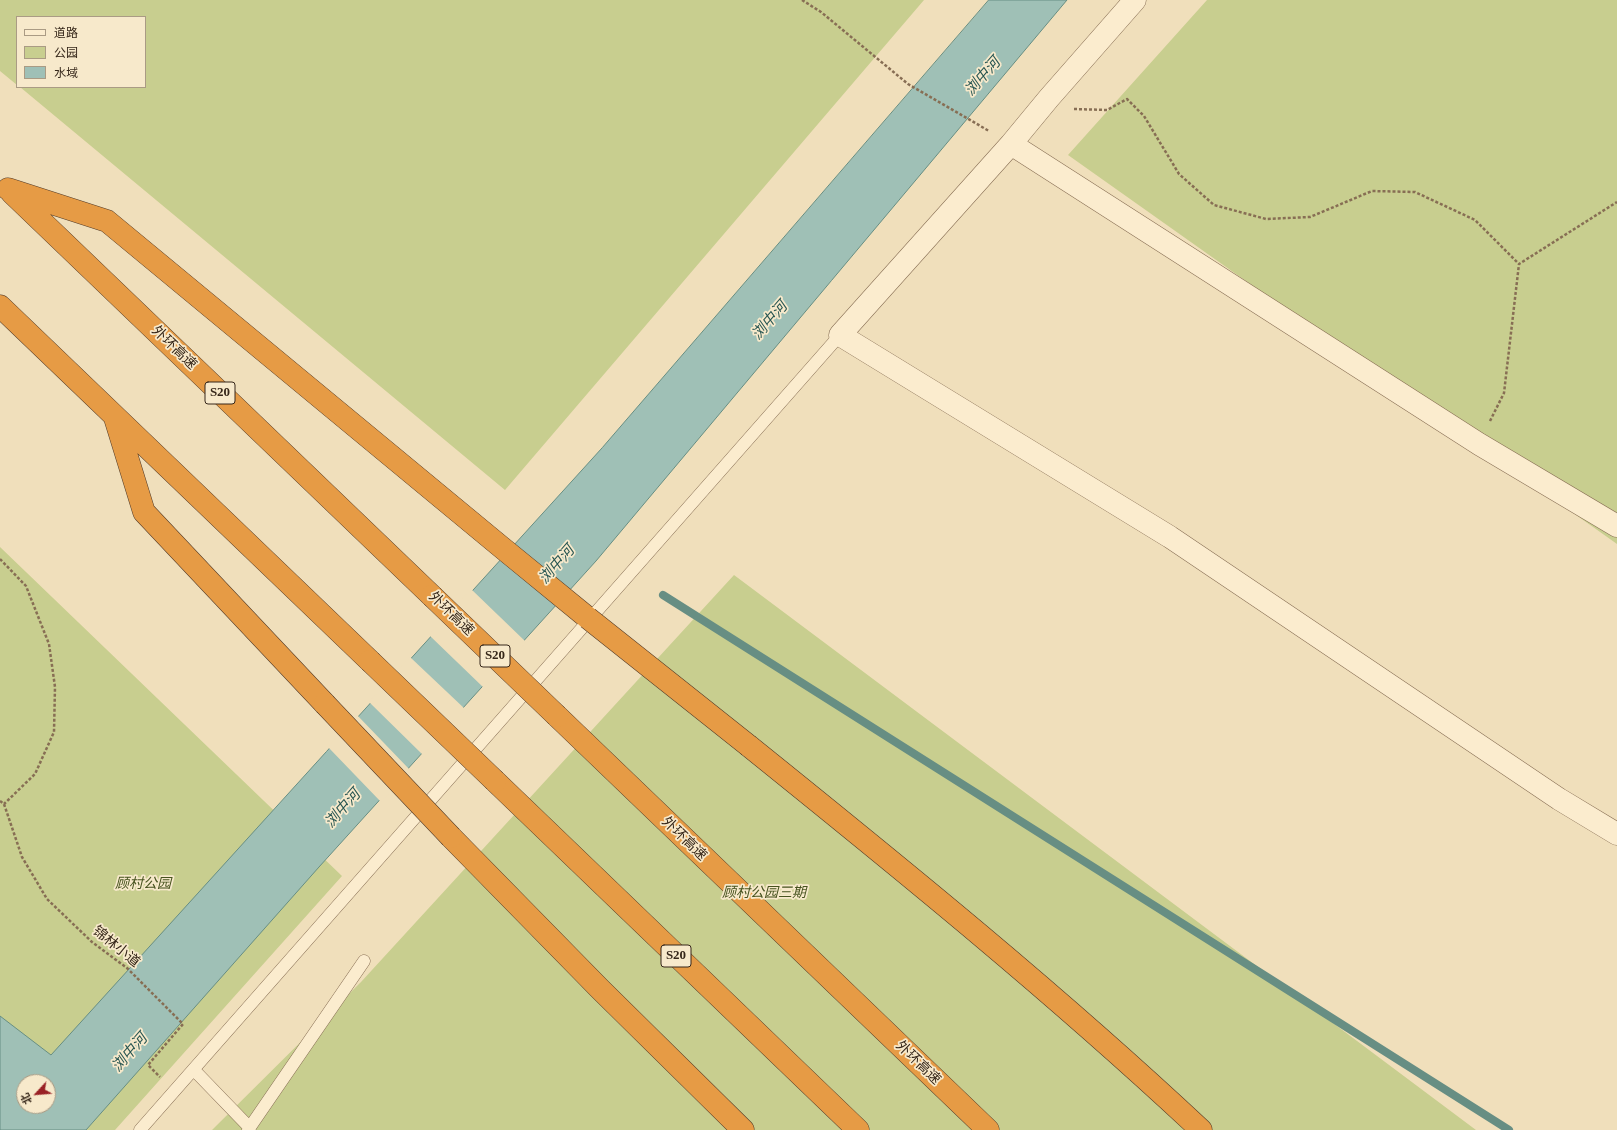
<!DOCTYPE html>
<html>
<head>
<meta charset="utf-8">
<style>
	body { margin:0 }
	#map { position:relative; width:1617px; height:1130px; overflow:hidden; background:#f0dfbb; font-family:"Times New Roman","Noto Sans SC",serif }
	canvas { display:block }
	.legend { position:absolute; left:16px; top:16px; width:130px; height:72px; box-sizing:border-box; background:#f7e9cb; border:1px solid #aa9b84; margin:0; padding:5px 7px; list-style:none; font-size:12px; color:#36271a }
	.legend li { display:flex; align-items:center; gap:8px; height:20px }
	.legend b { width:20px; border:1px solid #aa9b84 }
	.north { position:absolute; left:16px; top:1074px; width:40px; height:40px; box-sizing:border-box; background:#f7e9cb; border:1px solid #aa9b84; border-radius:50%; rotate:244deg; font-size:11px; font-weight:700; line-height:16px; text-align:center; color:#36271a }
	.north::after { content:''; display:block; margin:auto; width:14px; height:18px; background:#992125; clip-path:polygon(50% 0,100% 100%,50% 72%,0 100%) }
</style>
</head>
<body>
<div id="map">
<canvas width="1617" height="1130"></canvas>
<ul class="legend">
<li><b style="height:5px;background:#fbecce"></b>道路</li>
<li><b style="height:11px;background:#c8ce8f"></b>公园</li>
<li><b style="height:11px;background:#9fc0b6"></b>水域</li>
</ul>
<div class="north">北</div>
</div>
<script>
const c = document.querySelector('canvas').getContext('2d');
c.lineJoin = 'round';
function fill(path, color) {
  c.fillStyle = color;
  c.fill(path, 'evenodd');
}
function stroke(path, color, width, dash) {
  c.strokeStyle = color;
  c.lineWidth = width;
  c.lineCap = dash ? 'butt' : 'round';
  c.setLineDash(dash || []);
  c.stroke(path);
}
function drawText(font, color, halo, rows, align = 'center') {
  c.font = font + ' "Times New Roman","Noto Sans SC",serif';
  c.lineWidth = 3.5;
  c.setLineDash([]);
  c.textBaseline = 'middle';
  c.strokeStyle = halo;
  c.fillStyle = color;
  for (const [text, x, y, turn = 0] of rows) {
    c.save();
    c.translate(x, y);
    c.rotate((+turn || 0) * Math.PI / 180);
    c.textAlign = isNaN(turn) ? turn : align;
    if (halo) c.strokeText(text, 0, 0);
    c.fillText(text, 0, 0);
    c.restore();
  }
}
fill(new Path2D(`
	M0,0H924L505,490L20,87H145V17H17V85L0,71Z
	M1207,0H1617V544L1068,155Z
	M0,547L342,876L115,1130H0ZM24,1082H48V1106H24Z
	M734,575L1476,1130H212L361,982Z`), '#c8ce8f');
const water = new Path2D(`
	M989,0H1067L596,561L319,867L86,1130H0V1016L51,1055L602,448ZM24,1082H48V1106H24Z`);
fill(water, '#9fc0b6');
stroke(water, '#678e83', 1);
fill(new Path2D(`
	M471,589L526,642L484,688L429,635Z
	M410,657L465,709L423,755L369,702Z
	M357,715L410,770L381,802L328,747Z`), '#f0dfbb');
stroke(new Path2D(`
	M663,595L1509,1130`), '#678e83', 8);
const service = new Path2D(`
	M194,1070L250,1128
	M140,1130L840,335
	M248,1130L364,961`);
const minor = new Path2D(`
	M1135,0L1049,98L1011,144L840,335L1170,537L1559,799L1617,834
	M1011,144L1479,444L1617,526`);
const motorway = new Path2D(`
	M8,189L107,221L500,546L588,618
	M12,193L432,596
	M0,306L370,661
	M115,418L144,512L325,704
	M557,716L988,1130
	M749,746C903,870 1057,995 1201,1130
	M495,781L858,1130
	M451,837L600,989L743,1130`);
stroke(service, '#876e54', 13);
stroke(minor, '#876e54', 23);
stroke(motorway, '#543c29', 23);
stroke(new Path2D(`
	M802,0L821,12L908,84L989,131
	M1074,109L1107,110L1127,99L1144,116L1179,174L1214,205L1266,219L1310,217L1372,191L1415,192L1475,220L1519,264
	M1490,421L1504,393L1519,264L1617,202
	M0,559L26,586L49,644L55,687L54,732L35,774L4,804
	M0,801L4,804L22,857L47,899L92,942L127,968L183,1024L148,1065L160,1077`), '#876e54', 2.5, [3, 2]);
stroke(service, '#fbecce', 12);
stroke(minor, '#fbecce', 22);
stroke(motorway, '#e69b45', 22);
const motorwayBridge = new Path2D(`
	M432,596L557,716
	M588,618L749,746
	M370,661L495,781
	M325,704L451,837`);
stroke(motorwayBridge, '#543c29', 23, []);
stroke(motorwayBridge, '#e69b45', 22);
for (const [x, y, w] of [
	[220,393,30],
	[495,656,30],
	[676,956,30]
]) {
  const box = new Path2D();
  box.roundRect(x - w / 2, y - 11, w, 22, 3);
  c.fillStyle = '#f7e9cb';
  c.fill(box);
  stroke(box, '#36271a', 1);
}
drawText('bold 13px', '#36271a', null, [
	["S20",220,393],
	["S20",495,656],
	["S20",676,956]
]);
drawText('14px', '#36271a', '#f7e9cb', [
	["外环高速",174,348,44],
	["外环高速",451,614,44],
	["外环高速",684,839,44],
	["锦林小道",116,947,39],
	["外环高速",918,1063,44]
]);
drawText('italic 14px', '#47531f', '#f7e9cb', [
	["顾村公园",143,884],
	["顾村公园三期",764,893]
]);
drawText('italic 15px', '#285652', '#f7e9cb', [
	["浏中河",983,77,-49],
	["浏中河",770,321,-49],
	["浏中河",557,565,-49],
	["浏中河",343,809,-49],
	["浏中河",130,1053,-49]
]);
</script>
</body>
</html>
